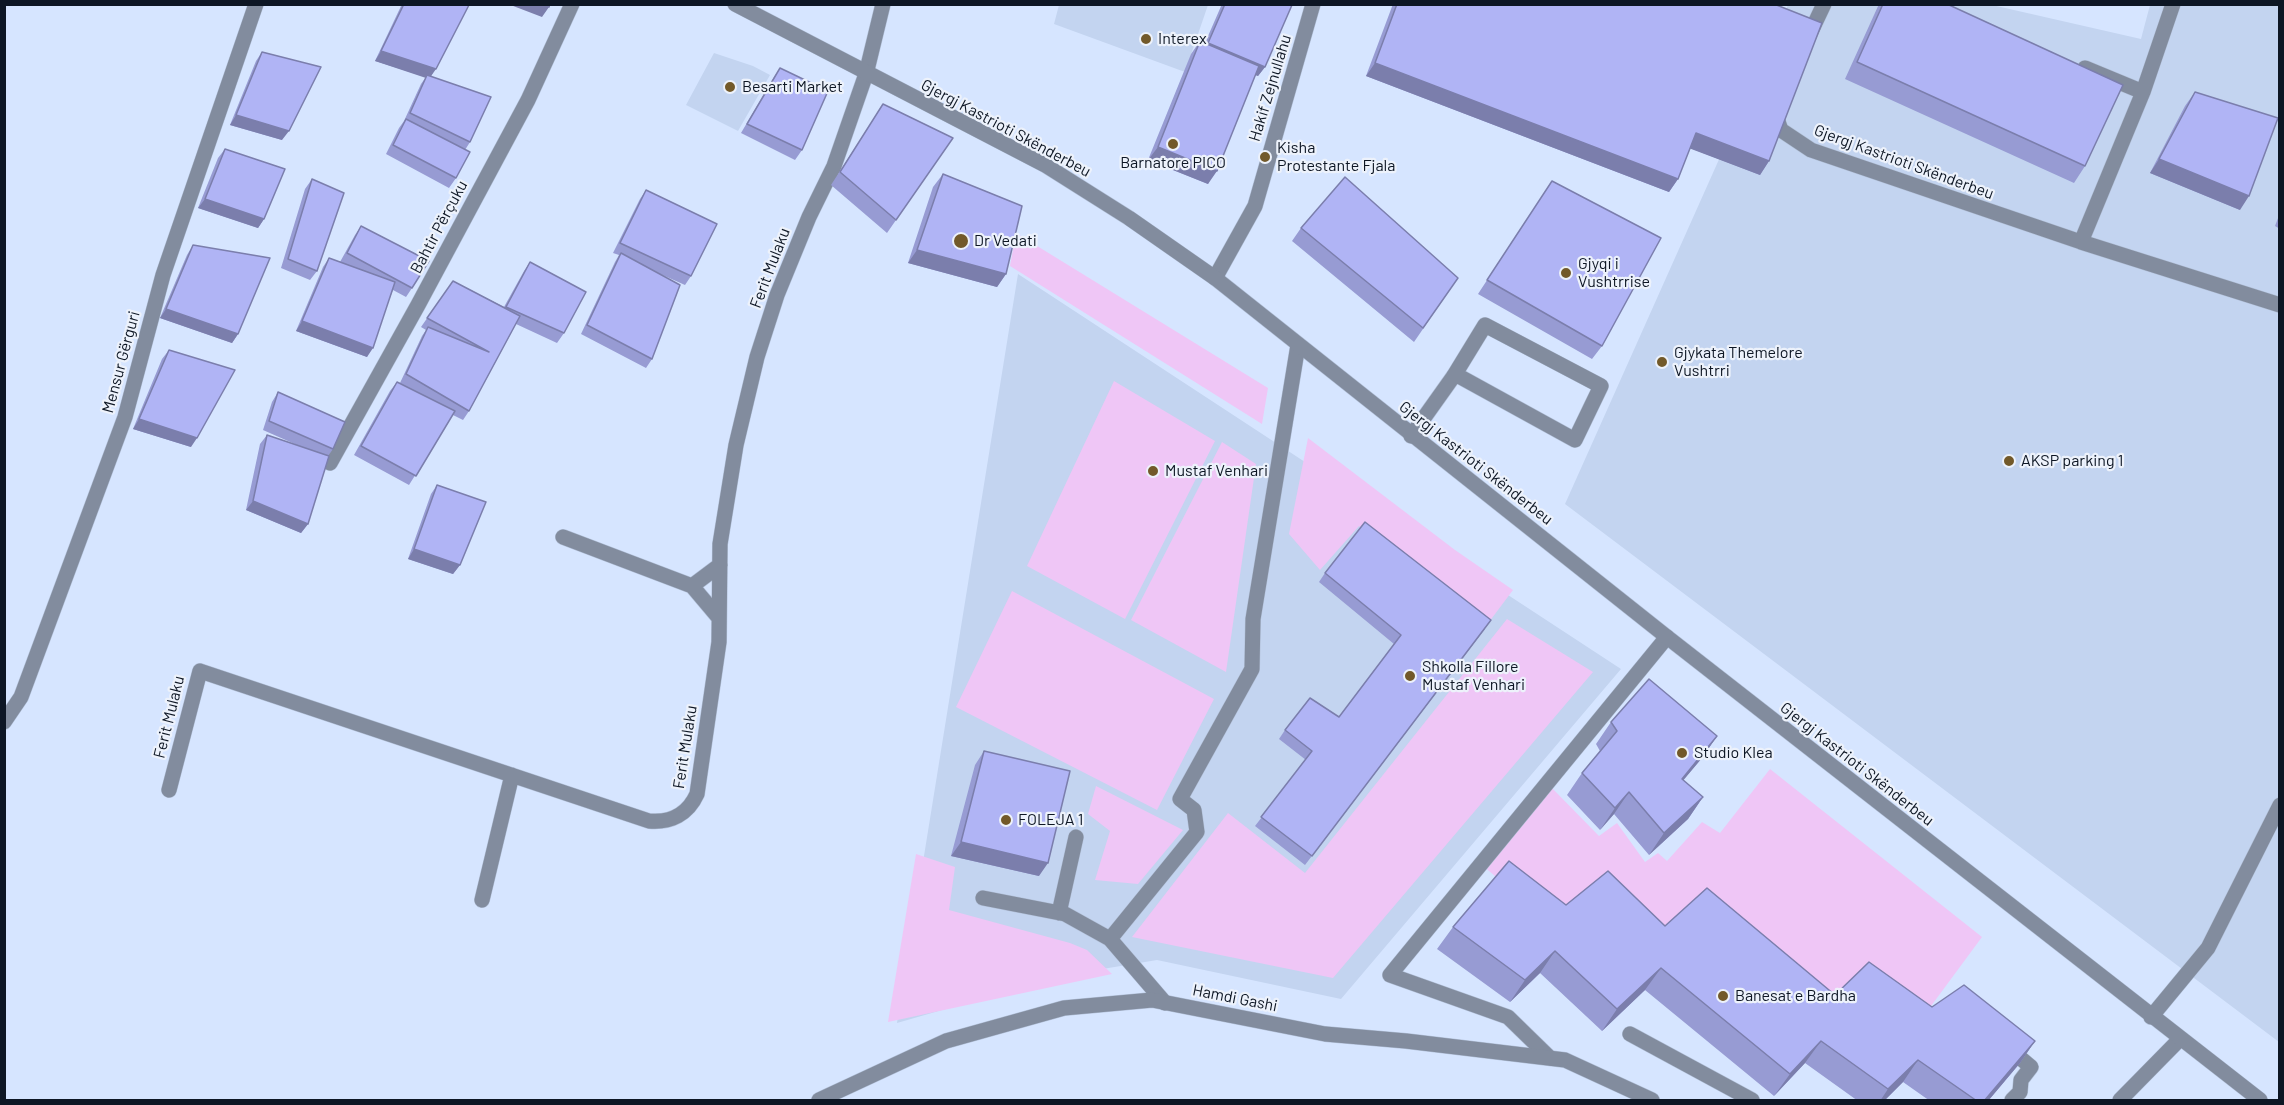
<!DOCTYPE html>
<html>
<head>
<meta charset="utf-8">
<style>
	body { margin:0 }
	#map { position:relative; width:2284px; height:1105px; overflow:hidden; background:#d6e5ff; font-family:Barlow,sans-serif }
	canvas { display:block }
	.frame { position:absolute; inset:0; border:6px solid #0d1624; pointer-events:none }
</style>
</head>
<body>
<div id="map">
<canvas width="2284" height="1105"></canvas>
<div class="frame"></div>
</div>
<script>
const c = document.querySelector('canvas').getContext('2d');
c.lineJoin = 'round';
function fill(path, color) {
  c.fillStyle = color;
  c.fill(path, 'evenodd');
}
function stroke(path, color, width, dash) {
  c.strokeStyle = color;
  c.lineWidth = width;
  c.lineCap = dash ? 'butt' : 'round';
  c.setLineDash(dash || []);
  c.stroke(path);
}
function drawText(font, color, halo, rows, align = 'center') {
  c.font = font + ' Barlow,sans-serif';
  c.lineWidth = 4.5;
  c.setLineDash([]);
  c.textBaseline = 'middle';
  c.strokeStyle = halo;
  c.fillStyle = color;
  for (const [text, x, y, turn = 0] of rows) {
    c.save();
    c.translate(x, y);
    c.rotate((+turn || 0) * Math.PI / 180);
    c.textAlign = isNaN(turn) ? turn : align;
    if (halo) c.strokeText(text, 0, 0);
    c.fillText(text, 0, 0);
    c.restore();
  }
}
fill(new Path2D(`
	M1059,5H1208L1185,72L1054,24Z
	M1788,5H1992L2141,39L2150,5H2279V1042L1565,504Z
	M714,53L753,66L770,75L738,131L686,105Z
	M1018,274L1621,669L1341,999L1157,960L1060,976L897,1023Z`), '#c3d4f0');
fill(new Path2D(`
	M1016,233L1268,388L1262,424L1010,266Z
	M1114,381L1215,441L1125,619L1027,566Z
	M1308,438L1455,550L1513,590L1486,626L1359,526L1320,570L1289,534Z
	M1222,442L1256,464L1226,672L1131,620Z
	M1012,591L1214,699L1157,810L956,707Z
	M1507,619L1593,672L1333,978L1132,937L1228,813L1305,873Z
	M1770,769L1982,937L1917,1025L1821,1012L1650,943L1549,921L1483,866L1550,786L1599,836L1617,823L1645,862L1658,853L1667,861L1702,822L1720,833Z
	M1096,786L1183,830L1138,884L1095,880L1110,831L1088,814Z
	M916,854L955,867L949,910L1070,943L1087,950L1112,974L888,1022Z`), '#efc6f6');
const service = new Path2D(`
	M1411,436L1453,377L1455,374L1485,325L1601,386L1575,440L1455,374
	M983,898L1065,914L1110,939L1165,1003
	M1059,913L1076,837
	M1110,939L1197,832L1194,810L1180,799L1252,669L1253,619L1298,345
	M1630,1034L1752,1100
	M1550,1058L1508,1017L1390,975L1667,637
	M2012,1100L2020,1092L2021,1080L2031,1067L2012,1051`);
const minor = new Path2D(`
	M2173,4L2143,92L2081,242L2280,305
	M1807,40L1824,4
	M2085,68L2143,92
	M1775,113L1781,130L1811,150L2081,242
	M1215,278L1255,206L1313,4
	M330,463L418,305L528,100L572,4
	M563,537L692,586L719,618
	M692,586L720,565
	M4,722L21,697L125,417L163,275L256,4
	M169,790L200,671L649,821C671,823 688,814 697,794L719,642L720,544L736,445L757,357L777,295L809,217L834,166L866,74L883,4
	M482,900L512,775
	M2151,1017L2208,948L2280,805
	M819,1100L946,1041L1064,1008L1152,1000L1325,1034L1406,1041L1565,1060L1652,1100
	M2120,1100L2180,1039`);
const tertiary = new Path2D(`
	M735,4L1045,165L1129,218L1215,278L1667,637L2260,1100`);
stroke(service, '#b2c0d8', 16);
stroke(minor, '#b2c0d8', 16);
stroke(tertiary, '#b2c0d8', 16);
stroke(service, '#828c9e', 15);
stroke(minor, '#828c9e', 15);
stroke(tertiary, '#828c9e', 15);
fill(new Path2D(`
	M402,4H468L431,76L470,142L465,150L456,178L449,188L386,154L399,128L404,121L421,84L426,77L375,61Z
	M1222,4H1291L1265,67L1258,76L1255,75L1208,184L1148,160L1191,54L1200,41L1205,43Z
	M1393,4H1774L1769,161L1760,175L1690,148L1678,179L1669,192L1366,76Z
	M1879,4H1947L2085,166L2074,183L1845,79Z
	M262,52L282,140L230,125L256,61Z
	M780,68L802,150L795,160L741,133L774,77Z
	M2195,92L2240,210L2150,173L2185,106Z
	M883,104L953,138L887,233L831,185Z
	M225,149L264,219L258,228L198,208L218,158Z
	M943,174L1006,274L997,287L908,263L933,187Z
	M312,179L317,271L310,280L281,268L305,189Z
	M1552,181L1602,346L1592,359L1478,294Z
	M646,190L691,276L685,285L658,273L652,359L646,368L581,334L615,262L619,255L613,253L640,199Z
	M2280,213V229L2275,226Z
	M361,226L412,288L406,297L393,290L367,357L296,331L323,267L329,258L340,262L355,235Z
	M1301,228L1458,278L1414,342L1292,241Z
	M193,245L238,334L232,343L160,318L187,255Z
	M530,262L564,333L557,343L516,324L469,411L463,420L453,415L409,485L354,455L390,391L397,382L400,383L422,336L426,330L421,327L453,281L504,307L524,271Z
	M169,350L191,447L133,429L162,359Z
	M278,392L333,449L328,456L308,524L301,533L246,510L260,444L267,435L297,445L263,430L272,402Z
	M437,485L460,565L453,574L408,559L431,494Z
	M1325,573L1485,629L1305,865L1255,826L1306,760L1279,739L1285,730L1339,717L1394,644L1319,582Z
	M1611,722L1717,736L1702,758L1683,780L1703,797L1688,819L1649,855L1614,814L1600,830L1567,795L1582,773L1600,751L1596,744Z
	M984,751L1039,876L951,856L975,765Z
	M1566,905L1665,926L1835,995L1932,1007L2035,1041L2020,1063L1988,1101H1930L1903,1082L1884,1101H1858L1805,1063L1774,1096L1645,990L1602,1031L1540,973L1510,1002L1437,949L1453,927Z`), '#979bd3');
fill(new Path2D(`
	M508,4H541L549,7L542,17Z
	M1208,43L1265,67L1258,76L1202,52Z
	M381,51L436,69L429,79L375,61Z
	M1375,63L1678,179L1669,192L1366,76Z
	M236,115L289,131L282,140L230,125Z
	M1696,133L1769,161L1760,175L1686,147Z
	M1158,147L1217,171L1208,184L1148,160Z
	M2159,159L2249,196L2240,210L2150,173Z
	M205,199L264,219L258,228L198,208Z
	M917,250L1006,274L997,287L908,263Z
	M166,309L238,334L232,343L160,318Z
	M302,321L373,348L367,357L296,331Z
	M139,419L197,438L191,447L133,429Z
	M253,501L308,524L301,533L246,510Z
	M414,549L460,565L453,574L408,559Z
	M1717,736L1702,758L1666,801L1682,779Z
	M1629,792L1614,814L1600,830L1615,808Z
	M1703,797L1688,819L1649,855L1664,833Z
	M961,842L1048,863L1039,876L951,856Z
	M1555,951L1540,973L1510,1002L1525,980Z
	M1661,968L1645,990L1602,1031L1617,1009Z
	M1821,1041L1805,1063L1774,1096L1790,1074Z
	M2035,1041L2020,1063L1988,1101H1984Z
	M1918,1060L1903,1082L1884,1101H1880L1888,1089Z`), '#7b7eac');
const building = new Path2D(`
	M404,4L469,5L436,69L381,51Z
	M541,4H550L549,7Z
	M1225,4L1292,5L1265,67L1208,43Z
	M1397,4H1774L1822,23L1769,161L1696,133L1678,179L1375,63Z
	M1883,4H1947L2123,85L2085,166L1857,62Z
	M1200,41L1259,66L1217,171L1158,147Z
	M262,52L321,67L289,131L236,115Z
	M780,68L828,91L802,150L747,124Z
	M427,75L491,97L470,142L410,113Z
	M2195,92L2278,118L2249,196L2159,159Z
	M883,104L953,138L896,220L840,172Z
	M406,119L470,152L456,178L393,145Z
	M225,149L285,169L264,219L205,199Z
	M943,174L1022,206L1006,274L917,250Z
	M1345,177L1458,278L1423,328L1301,228Z
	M312,179L344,193L317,271L288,259Z
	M1552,181L1661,238L1602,346L1487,280Z
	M646,190L717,224L691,276L620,243Z
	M361,226L429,261L412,288L347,253Z
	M193,245L270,258L238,334L166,309Z
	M621,253L680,285L652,359L587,325Z
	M329,258L395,282L373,348L302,321Z
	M530,262L586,292L564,333L506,307Z
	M453,281L520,316L469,411L406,374L428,327L489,352L427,318Z
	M169,350L235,370L197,438L139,419Z
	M397,382L455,411L416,476L361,446Z
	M278,392L345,422L333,449L269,421Z
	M267,435L329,456L308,524L253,501Z
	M437,485L486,502L460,565L414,549Z
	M1365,522L1491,620L1312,856L1261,817L1312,751L1285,730L1310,698L1339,717L1401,635L1325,573Z
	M1649,679L1717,736L1682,779L1703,797L1664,833L1629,792L1615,808L1582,773L1617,731L1611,722Z
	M984,751L1070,771L1048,863L961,842Z
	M1509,861L1566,905L1608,871L1665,926L1707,888L1835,995L1869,962L1932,1007L1964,985L2035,1041L1984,1101H1977L1918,1060L1888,1089L1821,1041L1790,1074L1661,968L1617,1009L1555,951L1525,980L1453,927Z`);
fill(building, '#b0b4f5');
stroke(building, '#7b7eac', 1.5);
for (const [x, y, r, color] of [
	[1146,39,6,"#72592a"],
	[730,87,6,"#72592a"],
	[1173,144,6,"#72592a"],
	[1265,157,6,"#72592a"],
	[961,241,8,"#72592a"],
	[1566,273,6,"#72592a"],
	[1662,362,6,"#72592a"],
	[2009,461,6,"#72592a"],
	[1153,471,6,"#72592a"],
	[1410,676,6,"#72592a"],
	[1682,753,6,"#72592a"],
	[1006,820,6,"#72592a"],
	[1723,996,6,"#72592a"]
]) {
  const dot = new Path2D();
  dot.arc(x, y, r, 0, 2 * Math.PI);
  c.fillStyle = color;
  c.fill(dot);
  stroke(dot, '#edf2fb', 2);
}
drawText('16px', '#0d1624', '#edf2fb', [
	["Interex",1158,39],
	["Besarti Market",742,87],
	["Kisha",1277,148],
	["Protestante Fjala",1277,166],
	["Barnatore PICO",1173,163,"center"],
	["Dr Vedati",974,241],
	["Gjyqi i",1578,264],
	["Vushtrrise",1578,282],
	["Gjykata Themelore",1674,353],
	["Vushtrri",1674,371],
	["AKSP parking 1",2021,461],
	["Mustaf Venhari",1165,471],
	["Shkolla Fillore",1422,667],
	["Mustaf Venhari",1422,685],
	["Studio Klea",1694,753],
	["FOLEJA 1",1018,820],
	["Banesat e Bardha",1735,996]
], 'left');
drawText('16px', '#0d1624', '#edf2fb', [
	["Hakif Zejnullahu",1270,88,-73],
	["Gjergj Kastrioti Skënderbeu",1006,128,28],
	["Gjergj Kastrioti Skënderbeu",1904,162,20],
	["Bahtir Përçuku",439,227,-62],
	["Ferit Mulaku",770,268,-69],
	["Mensur Gërguri",121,362,-75],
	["Gjergj Kastrioti Skënderbeu",1476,463,38],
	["Ferit Mulaku",169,717,-76],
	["Ferit Mulaku",685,747,-81],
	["Gjergj Kastrioti Skënderbeu",1857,764,38],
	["Hamdi Gashi",1235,998,11]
]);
</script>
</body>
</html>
